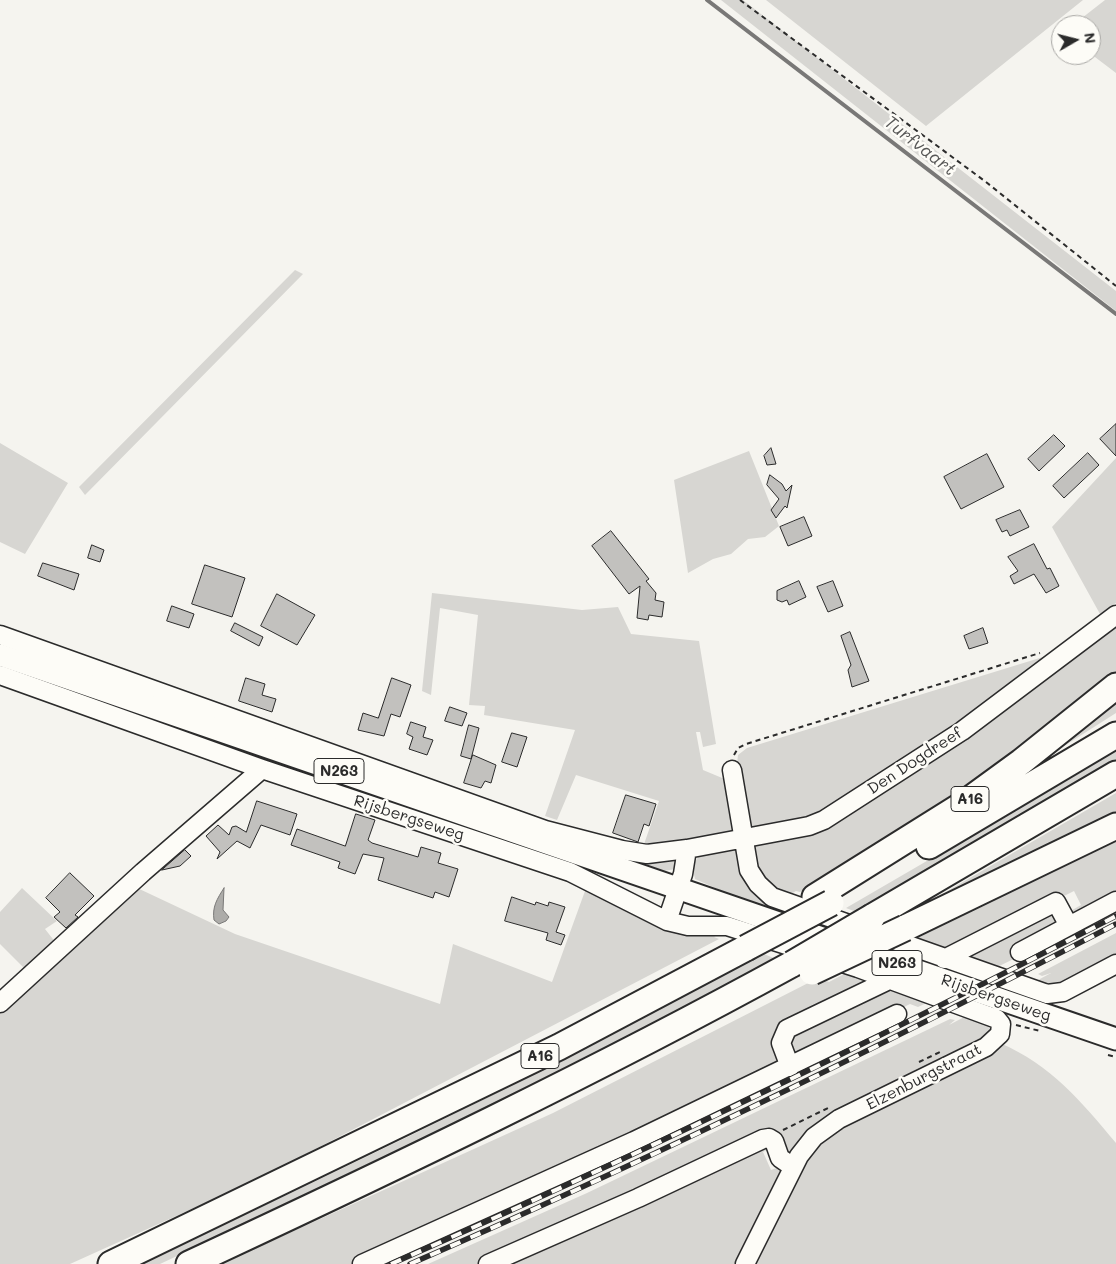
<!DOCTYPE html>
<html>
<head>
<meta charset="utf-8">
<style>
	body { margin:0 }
	#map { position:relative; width:1116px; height:1264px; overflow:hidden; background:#f5f4ef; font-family:Mali,sans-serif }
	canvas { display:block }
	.north { position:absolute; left:1051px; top:15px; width:50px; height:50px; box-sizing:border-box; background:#fdfcf7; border:1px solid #a9a8a5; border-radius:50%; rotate:82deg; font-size:14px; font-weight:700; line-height:20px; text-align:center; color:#2b2b2b }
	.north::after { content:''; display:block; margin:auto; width:18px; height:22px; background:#2b2b2b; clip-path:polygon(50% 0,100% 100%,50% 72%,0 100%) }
</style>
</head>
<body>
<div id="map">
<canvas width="1116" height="1264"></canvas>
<div class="north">N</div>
</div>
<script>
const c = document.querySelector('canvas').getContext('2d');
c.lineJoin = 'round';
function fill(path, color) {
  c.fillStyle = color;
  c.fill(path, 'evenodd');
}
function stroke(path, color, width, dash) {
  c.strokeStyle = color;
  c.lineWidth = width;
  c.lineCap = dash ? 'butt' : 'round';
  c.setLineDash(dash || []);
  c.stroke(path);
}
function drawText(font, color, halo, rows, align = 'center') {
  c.font = font + ' Mali,sans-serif';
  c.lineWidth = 5;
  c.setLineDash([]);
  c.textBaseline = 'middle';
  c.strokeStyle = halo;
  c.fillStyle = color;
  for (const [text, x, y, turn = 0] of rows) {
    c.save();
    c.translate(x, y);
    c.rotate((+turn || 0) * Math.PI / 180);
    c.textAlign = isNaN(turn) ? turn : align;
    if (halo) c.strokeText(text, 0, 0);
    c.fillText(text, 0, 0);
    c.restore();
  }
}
fill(new Path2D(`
	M721,0H743L1116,291V311Z
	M766,0H1083L926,126Z
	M1105,0H1116V73L1091,54V25H1073Z
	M295,270L303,274L85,495L79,487Z
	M0,443L68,483L25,554L0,542Z
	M749,451L779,526L765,537L748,539L731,554L713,559L688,573L674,480Z
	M1116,458V603L1100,614L1052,527Z
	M432,593L582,610L618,607L631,634L699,641L716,744L703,747L700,732H696L703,770L727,780L738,832L642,850L659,801L576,775L557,820L545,816L575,730L484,715L485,706L469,705L478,615L440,608L431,695L422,691Z
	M1116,623V673C1069,713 1020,752 969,788C915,826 857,859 800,892L796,891L784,898L758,877L752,844L802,834Z
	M1056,653L984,709L829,812L751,832L736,773L738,755L747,748Z
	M1116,692V713L981,799Z
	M1116,751V763L859,913L846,908Z
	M1116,793V818L901,918Z
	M1116,835V899L1072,923L1067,913L1081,905L1074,891L948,954L903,942Z
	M736,846L776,902L763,909L695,879L692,865L700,855Z
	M671,856L677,859L676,869L663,871L633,863Z
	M589,880L644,917L725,930L714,937L719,939L258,1179L70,1264H0V1009L133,886L235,934L440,1004L453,944L552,982Z
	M22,888L57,921L45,929L56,943L26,970L0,944V912Z
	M1049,908L1071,931L989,971L951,957Z
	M1116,933V961L1057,991L1027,986L1051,973L1042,976L1038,974Z
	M899,945L997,981L986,987L887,951Z
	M764,954L776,959L476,1115L160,1264H134C349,1170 557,1064 764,954Z
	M850,971L874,979L792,1025L786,1060L355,1264H221L553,1113L818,978L829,982Z
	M882,985L933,1000L918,1007L910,1004L796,1060L787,1037Z
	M970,1014L988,1025L992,1031L989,1038L837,1117L789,1160L776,1136L482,1264H428L587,1193L950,1019L955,1020L949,1025Z
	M1000,1043C1051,1065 1081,1101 1116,1143V1264H749L818,1139Z
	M764,1141L774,1146L763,1152L771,1170L782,1166L786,1168L742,1264H494Z`), '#d7d6d2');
const water = new Path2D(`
	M224,888L223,910L229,917L226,921L219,924L214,920C212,907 217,899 224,888Z`);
fill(water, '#adaca9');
stroke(water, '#797877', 1);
stroke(new Path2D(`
	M707,0L1116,314`), '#797877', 4);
const building = new Path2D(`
	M1116,424V456L1100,439Z
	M1054,435L1065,446L1039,471L1028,459Z
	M771,448L776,464L767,465L764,456Z
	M1088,453L1099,465L1064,498L1053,486Z
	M987,454L1004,487L961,509L944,477Z
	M770,475L782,484L786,491L792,485L787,508L785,506L776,518L771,510L779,499L767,485Z
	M1020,510L1029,527L1010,536L1007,530L1002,532L996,520Z
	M804,517L812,536L788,546L780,527Z
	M611,531L649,579L646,581L656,593L655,600L664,602L662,617L649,615L648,620L637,618L640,586L629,594L592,546Z
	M1034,544L1047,569L1050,568L1059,586L1046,593L1034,574L1014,584L1010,576L1018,571L1008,557Z
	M92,545L104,550L100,562L88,558Z
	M43,563L79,574L74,590L38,576Z
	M205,565L245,578L232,617L192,604Z
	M799,581L806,597L789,605L787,600L782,602L777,600V591Z
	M833,581L843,606L828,612L817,587Z
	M277,594L315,615L297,645L261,626Z
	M172,606L194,614L189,628L167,621Z
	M235,623L263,637L259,646L231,631Z
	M983,628L988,643L969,649L964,636Z
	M850,632L869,681L852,687L848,670L851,665L841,636Z
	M246,678L265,684L262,695L276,699L272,712L239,701Z
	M392,678L411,685L400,717L391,714L384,736L358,730L363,713L378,718Z
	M450,707L467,713L462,726L445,721Z
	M411,722L426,727L423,737L433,740L427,755L409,749L413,737L407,734Z
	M469,725L479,728L471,759L461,756Z
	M512,733L527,737L517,767L502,762Z
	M473,755L496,765L491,783L485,781L481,788L464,783Z
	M626,795L656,804L649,826L644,824L638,842L613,833Z
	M257,801L297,814L290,835L261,825L250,848L237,841L217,859L220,852L206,836L218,825L229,835L232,827L236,826L246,832Z
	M356,814L375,820L368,840L372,843L418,857L421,847L441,853L438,863L458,869L449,897L435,892L433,898L378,880L384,858L363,854L355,874L338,868L340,862L291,845L297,829L345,846Z
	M185,850L191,856L180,866L162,870Z
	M70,873L94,896L75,915L78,917L66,928L54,917L60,912L46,898Z
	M512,897L535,905L536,902L548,906L549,902L565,907L556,932L565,935L561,945L546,940L548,933L505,921Z`);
fill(building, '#c2c1be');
stroke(building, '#2b2b2b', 1);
const minor = new Path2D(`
	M0,635L545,830L622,850L647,854L687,849L809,826L824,820L962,731L1116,615
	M0,675L262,769L570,872L667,921L688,926H727L858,968L997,1019L1001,1024L1000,1034L986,1047L839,1119L814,1137L799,1156L745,1264
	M732,770L749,870L758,884L772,897L1047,994L1063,992L1116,964
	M667,921L683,874L687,849
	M1020,952L1116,901
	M944,959L1056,902L1069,926
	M0,1003L143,872L262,769
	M790,1067L781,1043L787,1029L889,980
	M362,1264L634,1141L897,1014
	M488,1264L638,1198L763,1139L769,1138L774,1141L780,1158L793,1167`);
const major = new Path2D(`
	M0,655L1116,1039`);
const highway = new Path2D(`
	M929,846L1116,735
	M815,897L962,805L1021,762L1116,686
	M872,917L1116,774
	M905,928L1116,826
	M111,1264L559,1047L746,948
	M189,1264C393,1169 595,1072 792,964`);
stroke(minor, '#2b2b2b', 21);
stroke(major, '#2b2b2b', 25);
stroke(highway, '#2b2b2b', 29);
stroke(new Path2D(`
	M740,0L986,182L1116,286
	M734,755L738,748L746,744L1040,653
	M1016,1025L1040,1031
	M1108,1055L1116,1057
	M919,1062L940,1052
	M783,1130L828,1108`), '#2b2b2b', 2, [5, 4]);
stroke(minor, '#fdfcf7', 18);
stroke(major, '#fdfcf7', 21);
stroke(highway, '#fdfcf7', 25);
const rail = new Path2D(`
	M391,1264C637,1156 878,1039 1116,916
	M410,1264C650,1160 884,1045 1116,924`);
stroke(rail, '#2b2b2b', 5.5);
stroke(rail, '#fdfcf7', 4, [11]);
const highwayBridge = new Path2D(`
	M746,948L831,903
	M792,964L872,917
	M812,972L905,928`);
stroke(highwayBridge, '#2b2b2b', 29, []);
stroke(highwayBridge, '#fdfcf7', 25);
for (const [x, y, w] of [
	[339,771,50],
	[970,799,38],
	[897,963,50],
	[540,1056,38]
]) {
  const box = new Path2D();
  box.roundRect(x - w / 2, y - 12.5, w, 25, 4);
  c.fillStyle = '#fdfcf7';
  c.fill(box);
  stroke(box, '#2b2b2b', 1);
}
drawText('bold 15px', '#2b2b2b', null, [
	["N263",339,771],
	["A16",970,799],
	["N263",897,963],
	["A16",540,1056]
]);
drawText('16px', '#2b2b2b', '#fdfcf7', [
	["Den Dogdreef",915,761,-33],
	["Rijsbergseweg",409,818,18],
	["Rijsbergseweg",996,998,19],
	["Elzenburgstraat",924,1077,-27]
]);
drawText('italic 18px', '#585857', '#fdfcf7', [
	["Turfvaart",920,146,38]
]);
</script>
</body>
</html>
